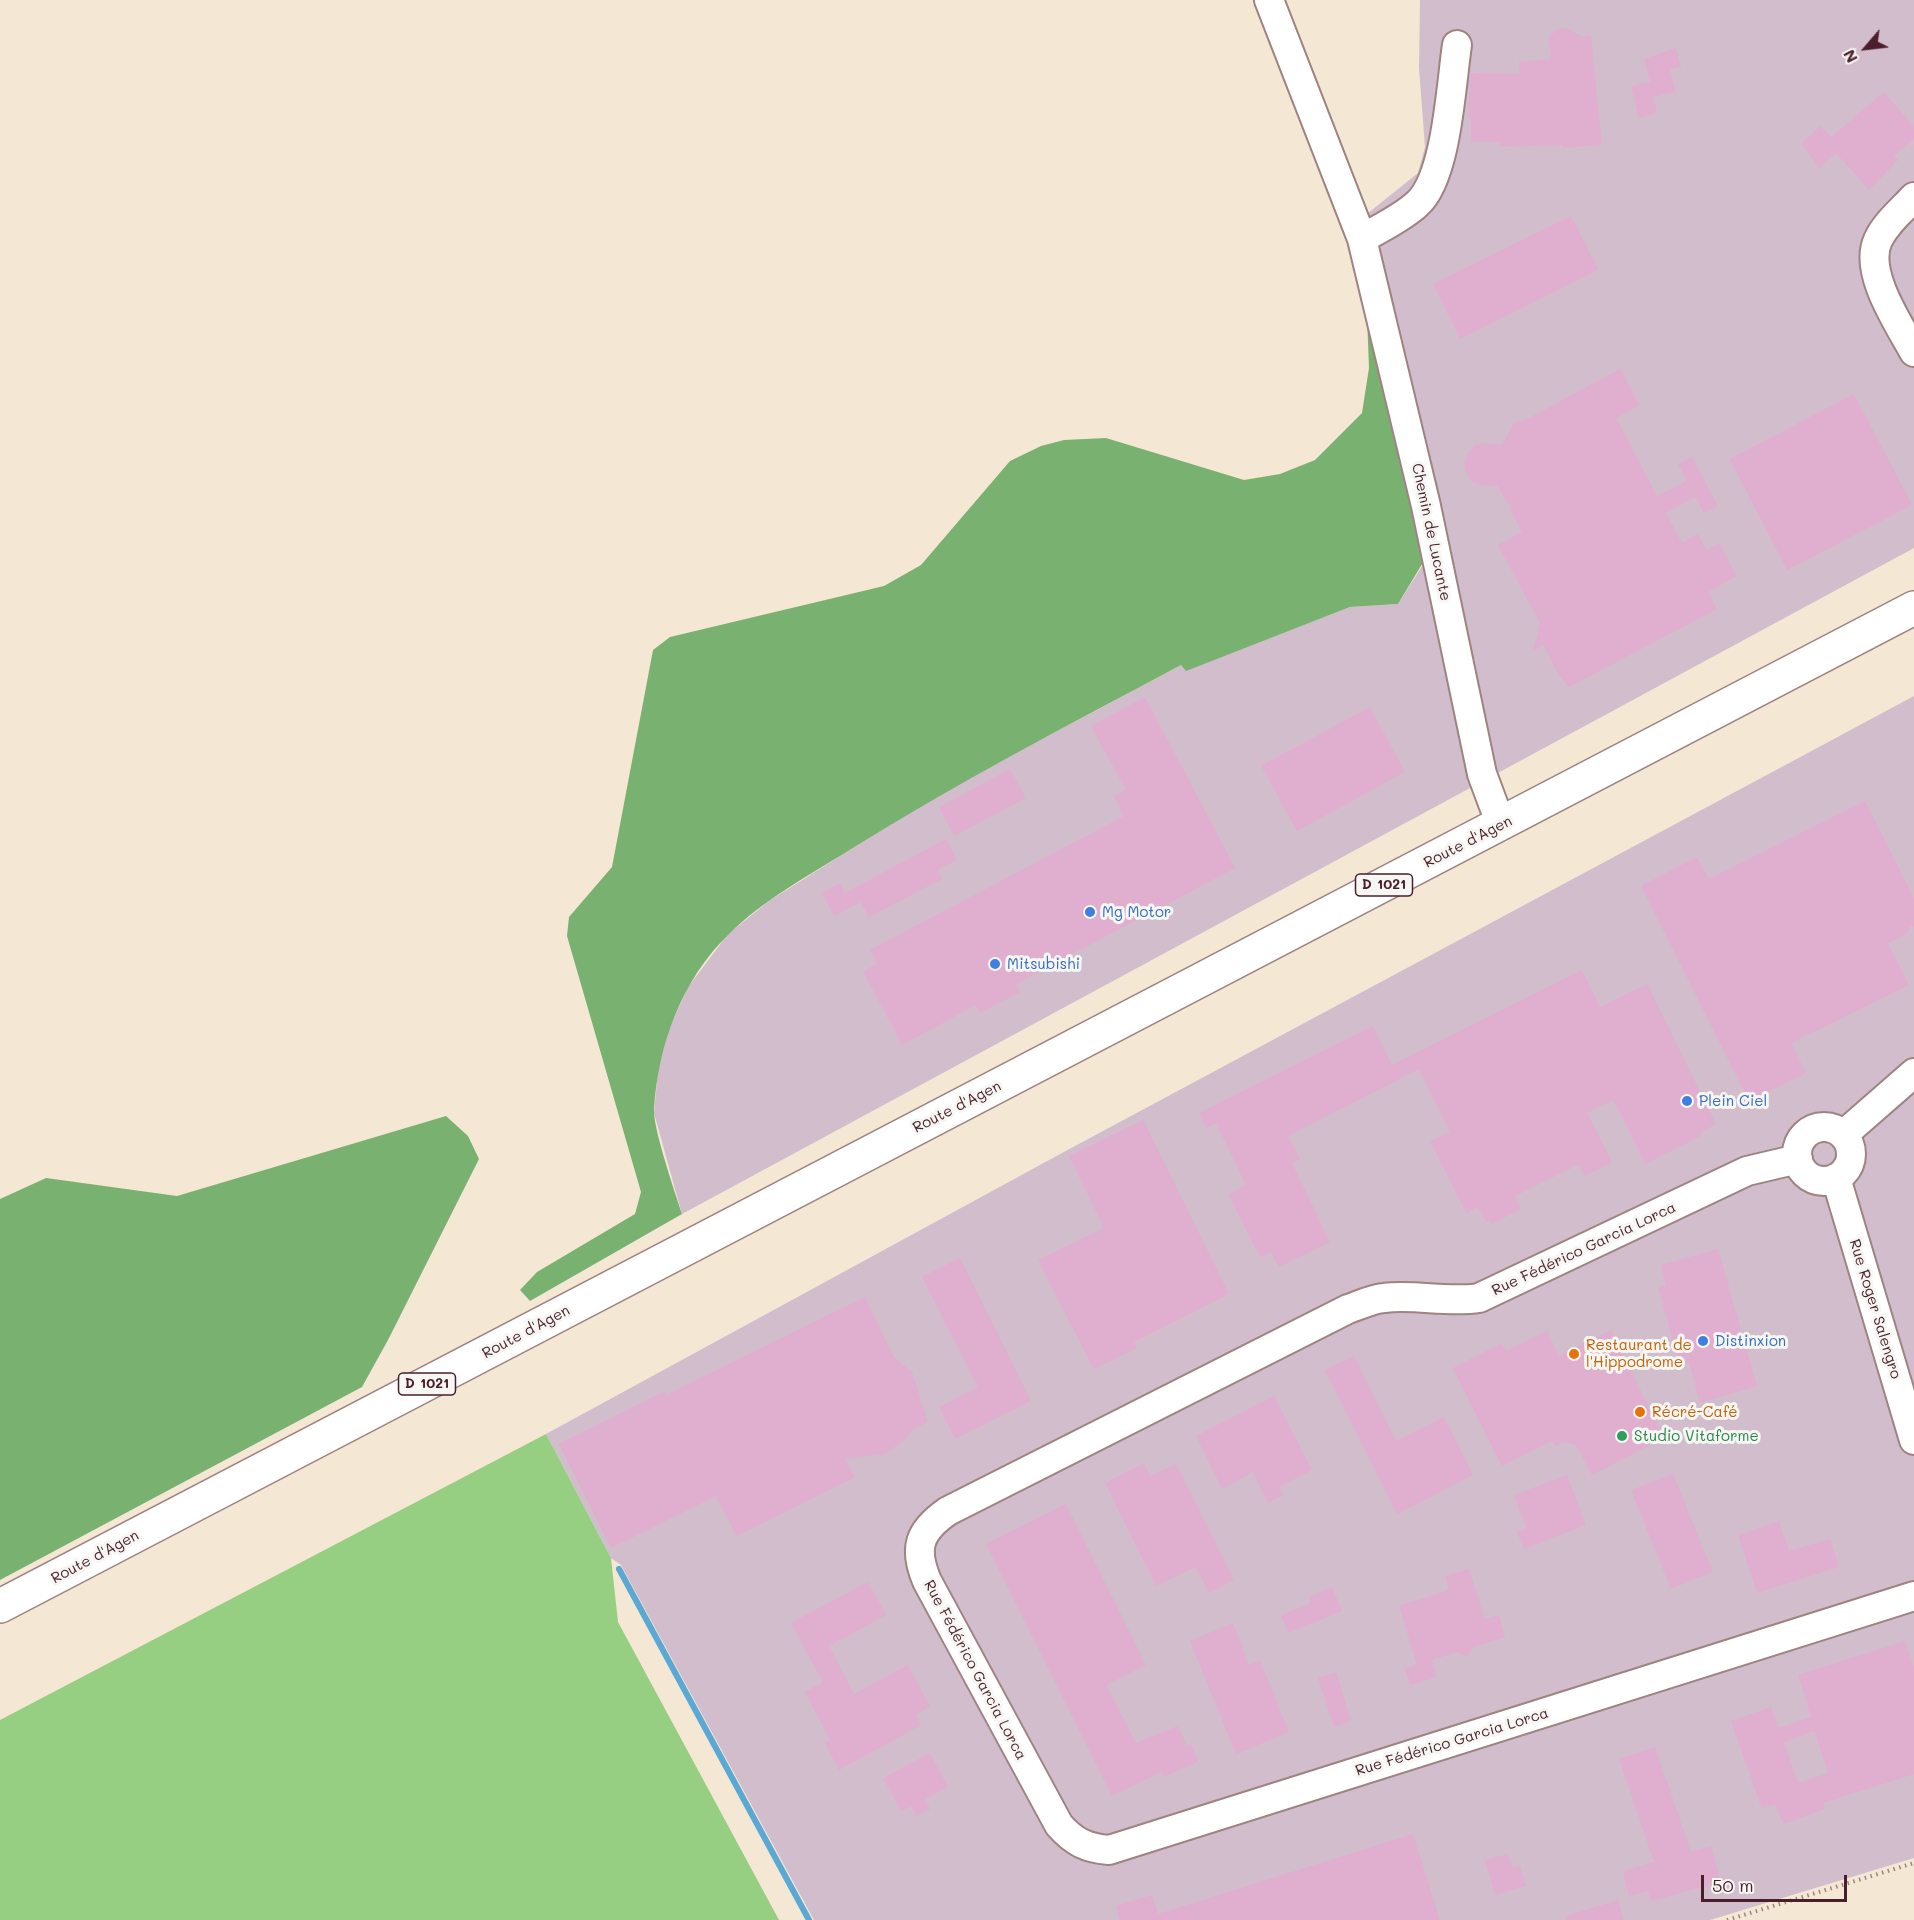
<!DOCTYPE html>
<html>
<head>
<meta charset="utf-8">
<style>
	body { margin:0 }
	#map { position:relative; width:1914px; height:1920px; overflow:hidden; background:#f4e7d4; font-family:Mali,sans-serif }
	canvas { display:block }
	.north { position:absolute; left:1836px; top:18px; width:60px; height:60px; -webkit-text-stroke:4px #f6f6f2; paint-order:stroke; rotate:242deg; font-size:16px; font-weight:700; line-height:24px; text-align:center; color:#4a1f2b }
	.north::after { content:''; display:block; margin:auto; width:21px; height:27px; background:#4a1f2b; clip-path:polygon(50% 0,100% 100%,50% 72%,0 100%) }
	.scale { position:absolute; left:1701px; top:1875px; width:146px; height:27px; box-sizing:border-box; border:3px solid #4a1f2b; border-top:0; padding-left:8px; font-size:18px; line-height:21px; white-space:nowrap; color:#4a1f2b; -webkit-text-stroke:4px #f6f6f2; paint-order:stroke }
</style>
</head>
<body>
<div id="map">
<canvas width="1914" height="1920"></canvas>
<div class="north">N</div>
<div class="scale">50 m</div>
</div>
<script>
const c = document.querySelector('canvas').getContext('2d');
c.lineJoin = 'round';
function fill(path, color) {
  c.fillStyle = color;
  c.fill(path, 'evenodd');
}
function stroke(path, color, width, dash) {
  c.strokeStyle = color;
  c.lineWidth = width;
  c.lineCap = dash ? 'butt' : 'round';
  c.setLineDash(dash || []);
  c.stroke(path);
}
function drawText(font, color, halo, rows, align = 'center') {
  c.font = font + ' Mali,sans-serif';
  c.lineWidth = 6;
  c.setLineDash([]);
  c.textBaseline = 'middle';
  c.strokeStyle = halo;
  c.fillStyle = color;
  for (const [text, x, y, turn = 0] of rows) {
    c.save();
    c.translate(x, y);
    c.rotate((+turn || 0) * Math.PI / 180);
    c.textAlign = isNaN(turn) ? turn : align;
    if (halo) c.strokeText(text, 0, 0);
    c.fillText(text, 0, 0);
    c.restore();
  }
}
fill(new Path2D(`
	M1420,0H1914V548L682,1214L654,1113L658,1070L669,1029L688,987L728,934L769,901L932,798L1181,665L1186,670L1350,607L1398,604L1428,557L1381,252L1367,214L1418,173L1425,147L1419,68Z
	M1914,696V1858L1710,1920H814L621,1565L611,1558L546,1434L1062,1153Z`), '#d1bdcb');
fill(new Path2D(`
	M546,1434L611,1558L618,1622L779,1920H0V1720Z`), '#97cf82');
fill(new Path2D(`
	M1381,252L1445,526L1398,604L1350,607L1186,671L1181,665C1069,725 956,783 848,851C808,876 763,900 729,934C682,979 658,1045 654,1109C653,1129 675,1192 682,1214L530,1301L520,1290L537,1272L635,1214L641,1192L567,936L569,917L612,867L653,650L670,637L884,586L921,565L1010,461L1041,446L1064,440L1106,438L1244,480L1280,474L1315,460L1362,413L1369,368L1366,290Z
	M446,1116L468,1136L479,1159L388,1340L362,1387L0,1580V1199L46,1178L177,1196Z`), '#79b270');
stroke(new Path2D(`
	M619,1569L809,1920`), '#5aa9d4', 6);
fill(new Path2D(`
	M1567,28L1580,36H1591L1602,145L1563,148V145L1500,147V142H1471V118H1468L1470,73L1520,74L1519,62L1551,59L1549,38L1557,29Z
	M1676,48L1681,67L1670,69L1675,92L1653,97L1657,113L1639,118L1631,86L1650,82L1644,59Z
	M1884,92L1914,127V139L1894,156L1898,160L1869,190L1836,153L1819,168L1801,143L1821,126L1831,137Z
	M1571,216L1598,270L1460,339L1433,284Z
	M1620,369L1640,405L1616,418L1657,496L1687,481L1678,464L1692,457L1718,506L1704,513L1695,497L1666,513L1682,543L1698,534L1706,550L1719,543L1737,576L1708,592L1717,609L1569,687L1558,674L1544,645L1533,651L1540,623L1498,545L1522,532L1509,507H1514L1506,502L1498,486H1484L1472,482L1465,471L1464,462L1469,451L1476,445L1484,443L1502,445L1514,423L1529,418Z
	M1854,394L1912,505L1787,570L1730,459Z
	M1145,697L1235,868L1016,984L1020,992L980,1013L976,1005L902,1045L863,971L877,964L870,950L1124,816L1114,796L1126,790L1091,726Z
	M1370,707L1405,772L1297,831L1261,766Z
	M1010,769L1026,798L954,836L939,807Z
	M1865,801L1914,898V927L1910,925L1907,934L1888,943L1909,985L1791,1043L1806,1073L1749,1101L1641,886L1697,857L1709,879Z
	M946,839L957,860L937,870L942,879L869,917L861,902L834,916L822,893L840,883L845,893Z
	M1582,970L1600,1007L1647,984L1716,1124L1699,1133L1701,1136L1645,1164L1613,1100L1587,1113L1612,1162L1585,1176L1579,1164L1515,1196L1521,1209L1491,1224L1490,1220L1486,1222L1478,1207L1466,1213L1430,1141L1450,1132L1419,1069L1288,1136L1300,1159L1292,1163L1330,1242L1279,1267L1271,1252L1260,1257L1228,1194L1246,1185L1216,1123L1206,1128L1199,1113L1373,1026L1392,1065Z
	M1143,1120L1229,1294L1134,1342L1137,1348L1094,1369L1038,1260L1104,1228L1069,1156Z
	M1718,1249L1757,1386L1700,1403L1689,1362L1680,1365L1658,1287L1666,1285L1661,1265Z
	M960,1258L1031,1401L955,1439L939,1407L978,1387L922,1277Z
	M865,1297L894,1358L912,1372L928,1422L913,1429L906,1439L885,1454L845,1459L855,1477L737,1536L716,1496L611,1548L559,1444L665,1391L666,1395Z
	M1611,1330L1664,1438L1592,1475L1576,1445L1564,1442L1555,1446L1552,1441L1502,1466L1453,1368L1502,1343L1506,1351L1547,1331L1559,1356Z
	M1354,1356L1396,1441L1444,1417L1473,1475L1397,1514L1325,1370Z
	M1274,1396L1312,1470L1279,1487L1283,1495L1268,1503L1253,1472L1222,1489L1196,1436Z
	M1144,1463L1150,1476L1176,1464L1234,1580L1209,1593L1196,1567L1156,1586L1105,1483Z
	M1673,1474L1713,1572L1671,1589L1631,1490Z
	M1567,1475L1586,1525L1524,1549L1517,1532L1527,1529L1514,1495Z
	M1066,1504L1146,1665L1106,1685L1136,1743L1178,1726L1187,1746L1191,1744L1198,1762L1163,1777L1161,1772L1112,1796L986,1544Z
	M1779,1521L1789,1551L1830,1539L1839,1567L1757,1593L1738,1535Z
	M1469,1569L1485,1619L1499,1615L1505,1637L1473,1647L1467,1657L1457,1652L1432,1660L1437,1677L1410,1685L1405,1668L1417,1665L1399,1606L1449,1590L1445,1576Z
	M868,1582L886,1615L829,1646L854,1694L908,1665L930,1706L915,1715L921,1725L839,1770L825,1743L830,1740L805,1692L823,1682L791,1623Z
	M1332,1587L1342,1611L1288,1633L1281,1615L1311,1603L1309,1597Z
	M1233,1623L1249,1665L1260,1660L1289,1732L1236,1754L1190,1641Z
	M1905,1641L1914,1668V1774L1823,1803L1825,1809L1783,1824L1775,1804L1762,1809L1731,1721L1771,1707L1779,1728L1811,1717L1798,1675ZM1815,1731L1828,1773L1798,1783L1784,1742Z
	M1336,1672L1351,1721L1334,1727L1318,1678Z
	M1655,1747L1691,1852L1711,1846L1721,1882L1651,1901L1648,1891L1629,1896L1623,1871L1654,1862L1619,1759Z
	M930,1753L948,1787L925,1799L930,1809L916,1816L911,1806L901,1811L883,1778Z
	M1413,1834L1440,1920H1120L1116,1906L1152,1895L1158,1914Z
	M1508,1854L1512,1868L1520,1866L1526,1886L1495,1895L1485,1860Z
	M1618,1900L1624,1920H1567L1566,1916Z`), '#e0afcf');
const minor = new Path2D(`
	M1269,0L1362,239L1426,506L1482,774L1501,825
	M1914,197C1901,211 1886,223 1878,240C1863,272 1899,324 1914,352
	M1362,239C1380,228 1402,218 1417,204C1447,178 1451,84 1457,45
	M1797 1154a27 27 0 1 1 54 0a27 27 0 1 1-54 0Z
	M1843,1135L1914,1073
	M1798,1159L1747,1171L1479,1298C1447,1303 1416,1294 1384,1298C1372,1299 1360,1305 1348,1309L948,1511C919,1531 913,1548 927,1581L1059,1825C1074,1842 1086,1848 1109,1850L1914,1596
	M1836,1178L1914,1440`);
const major = new Path2D(`
	M0,1606L1914,608`);
stroke(minor, '#9f8380', 32);
stroke(major, '#9f8380', 36);
stroke(new Path2D(`
	M1727,1920L1914,1863`), '#9f8380', 4, [1.5, 4.5]);
stroke(minor, '#fff', 28);
stroke(major, '#fff', 33);
for (const [x, y, r, color] of [
	[1090,912,6,"#3f7fe0"],
	[995,964,6,"#3f7fe0"],
	[1687,1101,6,"#3f7fe0"],
	[1703,1341,6,"#3f7fe0"],
	[1574,1354,6,"#e8710a"],
	[1640,1412,6,"#e8710a"],
	[1622,1436,6,"#2e9e5b"]
]) {
  const dot = new Path2D();
  dot.arc(x, y, r, 0, 2 * Math.PI);
  c.fillStyle = color;
  c.fill(dot);
  stroke(dot, '#f6f6f2', 2);
}
for (const [x, y, w] of [
	[1384,885,57],
	[427,1384,57]
]) {
  const box = new Path2D();
  box.roundRect(x - w / 2, y - 11, w, 22, 4.5);
  c.fillStyle = '#f6f6f2';
  c.fill(box);
  stroke(box, '#4a1f2b', 1.5);
}
drawText('bold 14px', '#4a1f2b', null, [
	["D 1021",1384,885],
	["D 1021",427,1384]
]);
drawText('15px', '#4a1f2b', '#f6f6f2', [
	["Chemin de Lucante",1431,532,78],
	["Route d'Agen",1468,842,-27],
	["Route d'Agen",957,1107,-27],
	["Rue Fédérico Garcia Lorca",1584,1249,-25],
	["Rue Roger Salengro",1875,1309,73],
	["Route d'Agen",526,1332,-28],
	["Route d'Agen",95,1557,-28],
	["Rue Fédérico Garcia Lorca",975,1670,62],
	["Rue Fédérico Garcia Lorca",1452,1742,-17]
]);
drawText('15px', '#366cbe', '#f6f6f2', [
	["Mg Motor",1102,912],
	["Mitsubishi",1007,964],
	["Plein Ciel",1699,1101],
	["Distinxion",1715,1341]
], 'left');
drawText('15px', '#c56008', '#f6f6f2', [
	["Restaurant de",1586,1345],
	["l'Hippodrome",1586,1362],
	["Récré-Café",1652,1412]
], 'left');
drawText('15px', '#27864d', '#f6f6f2', [
	["Studio Vitaforme",1634,1436]
], 'left');
</script>
</body>
</html>
